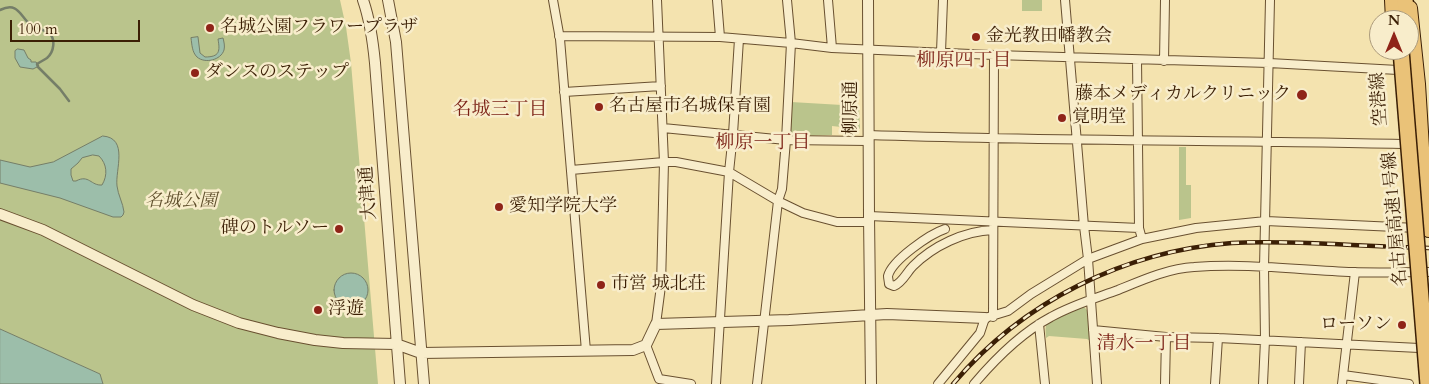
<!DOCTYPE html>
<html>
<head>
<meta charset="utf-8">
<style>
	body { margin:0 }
	#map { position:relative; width:1429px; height:384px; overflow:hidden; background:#f4e3af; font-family:Cardo,serif }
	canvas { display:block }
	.north { position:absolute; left:1369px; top:10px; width:50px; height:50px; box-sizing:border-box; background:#f8edcb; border:1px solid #ac9b7c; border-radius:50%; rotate:0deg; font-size:14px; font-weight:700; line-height:20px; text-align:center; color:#3b1f05 }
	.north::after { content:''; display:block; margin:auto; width:18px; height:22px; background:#8f2418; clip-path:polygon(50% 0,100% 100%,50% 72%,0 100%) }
	.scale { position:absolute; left:10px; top:20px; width:130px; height:22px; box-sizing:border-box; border:2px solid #3b1f05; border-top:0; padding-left:6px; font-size:15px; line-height:18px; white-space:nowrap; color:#3b1f05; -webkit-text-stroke:4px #f8edcb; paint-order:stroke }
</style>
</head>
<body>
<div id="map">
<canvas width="1429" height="384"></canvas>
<div class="north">N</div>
<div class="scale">100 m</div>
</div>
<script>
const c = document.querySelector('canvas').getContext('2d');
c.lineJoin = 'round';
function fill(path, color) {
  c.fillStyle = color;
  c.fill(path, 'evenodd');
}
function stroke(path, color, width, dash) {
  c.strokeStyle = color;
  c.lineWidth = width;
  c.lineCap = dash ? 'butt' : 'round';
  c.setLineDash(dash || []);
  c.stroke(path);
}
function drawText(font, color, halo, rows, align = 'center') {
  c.font = font + ' Cardo,"Noto Serif JP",serif';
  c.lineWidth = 5;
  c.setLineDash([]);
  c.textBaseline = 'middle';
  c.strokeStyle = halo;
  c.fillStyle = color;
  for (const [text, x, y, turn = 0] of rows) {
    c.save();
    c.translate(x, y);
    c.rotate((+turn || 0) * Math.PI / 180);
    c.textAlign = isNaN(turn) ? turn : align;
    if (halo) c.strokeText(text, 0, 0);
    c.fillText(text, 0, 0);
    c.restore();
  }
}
fill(new Path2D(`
	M0,0H340L346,27L351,63L378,384H103L100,374L0,329Z
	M1022,0H1042V11H1022Z
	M791,102L859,106L860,129L832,126V135L790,136Z
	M1179,147H1186V185H1191V218L1179,220Z
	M1081,307H1084L1087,310L1090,341L1087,339L1049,336L1046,338C1046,335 1045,329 1046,326C1048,318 1073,310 1081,307Z`), '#bac48c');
const water = new Path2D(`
	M198,37L200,53L205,57C220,57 220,51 218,39L223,38C224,42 225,46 224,50C221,60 205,64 197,57C192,52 192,45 191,38Z
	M18,49L24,50L28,58L31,60V62H36L39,66L33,69L20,67L15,58V51Z
	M103,136C129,138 115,170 117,186C118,195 123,203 124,212L123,215L121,217H113L60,198L0,183V160L30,167L53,162ZM93,155L99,156C107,164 108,175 102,185C91,186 89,174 76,181H73L71,175V169L78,163L82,158Z
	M334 290a17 17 0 1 1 34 0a17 17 0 1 1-34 0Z
	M0,329L100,374L103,384H0Z`);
fill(water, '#9cbeaa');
stroke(water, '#757e68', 1);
stroke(new Path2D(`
	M0,10C19,1 20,17 31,25C36,29 44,29 49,33C56,39 54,52 47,58C44,60 40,62 37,64L38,67L60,89L69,101`), '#757e68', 2.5);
const minor = new Path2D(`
	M553,0L560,39L586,351
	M717,0L720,37
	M828,0L832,48
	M1065,0L1084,226L1088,259L1097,384
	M559,36L720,37L791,43L832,48L994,55L1269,63L1398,70L1403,74
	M941,52L943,0
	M1137,60L1139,228
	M1164,61L1165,0
	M564,92L661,86
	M663,128L786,140L868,141
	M868,135C1046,141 1224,140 1402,144
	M571,170L664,162H676L729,172L778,201L803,213L837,222H869
	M869,216L1139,228L1142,239
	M945,229C930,234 892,260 888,276C888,278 889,282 889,284L894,286C903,282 906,273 913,266C933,246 964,231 993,230
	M993,317L994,55
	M656,324L661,286L664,162L657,0
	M1039,324L1045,384
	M1093,330L1166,337L1218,338L1419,348
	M646,345L659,379L691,384
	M1343,375L1409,384
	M716,384L729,172L733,134L739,39
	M757,384L778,201L782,189L786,140L791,43L787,0
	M938,384L980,333L985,318L1008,311L1031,294L1088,259L1142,239L1196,228L1266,221L1417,228
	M974,384C996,358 1021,333 1051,317C1072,305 1096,298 1118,290C1140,281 1169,268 1194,267C1247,263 1300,270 1353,272C1378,273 1404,272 1429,272
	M1165,384L1166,337
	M1215,384L1218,338
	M1263,384L1265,340L1264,267L1270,0
	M1299,384L1301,342
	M1342,384L1355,272`);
const tertiary = new Path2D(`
	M363,0C370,20 373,42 375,63L400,384
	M388,0L396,42L424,384
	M868,0L869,216L871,384
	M0,214L43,230L193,305L239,323L278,333L315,340L343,343L396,344L421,353L633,350L646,345L656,324L789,320L887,314L985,318`);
const trunk = new Path2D(`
	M1392,0L1393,20
	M1410,8L1418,84L1423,164L1429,230`);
const motorway = new Path2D(`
	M1405,0L1407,20`);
stroke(minor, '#695030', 10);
stroke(tertiary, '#695030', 12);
stroke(trunk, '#3b1f05', 16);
stroke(motorway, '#3b1f05', 18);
stroke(minor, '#f8edcb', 8);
stroke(tertiary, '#f8edcb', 10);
stroke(trunk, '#eac278', 14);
stroke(motorway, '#eac278', 15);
const rail = new Path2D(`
	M953,384C1023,301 1125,251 1232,243C1266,241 1301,243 1334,244C1366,246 1397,247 1429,248`);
stroke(rail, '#3b1f05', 4.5);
stroke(rail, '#f8edcb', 2.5, [8]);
const motorwayBridge = new Path2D(`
	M1401,50L1428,384`);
stroke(motorwayBridge, '#3b1f05', 18, []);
stroke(motorwayBridge, '#eac278', 15);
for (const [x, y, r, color] of [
	[210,28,5,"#8f2418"],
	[976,37,5,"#8f2418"],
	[195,73,5,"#8f2418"],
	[1302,95,6,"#8f2418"],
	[599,107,5,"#8f2418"],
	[1062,118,5,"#8f2418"],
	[499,207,5,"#8f2418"],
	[339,229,5,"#8f2418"],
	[601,285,5,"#8f2418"],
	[318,310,5,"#8f2418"],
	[1402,325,5,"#8f2418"]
]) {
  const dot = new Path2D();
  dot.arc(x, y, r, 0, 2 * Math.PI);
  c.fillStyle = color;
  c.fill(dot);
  stroke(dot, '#f8edcb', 2);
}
drawText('18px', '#3b1f05', '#f8edcb', [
	["名城公園フラワープラザ",220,28],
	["金光教田幡教会",986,37],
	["ダンスのステップ",205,73],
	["藤本メディカルクリニック",1291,95,"right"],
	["名古屋市名城保育園",609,107],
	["覚明堂",1072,118],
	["愛知学院大学",509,207],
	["碑のトルソー",329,229,"right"],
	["市営 城北荘",611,285],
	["浮遊",328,310],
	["ローソン",1392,325,"right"]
], 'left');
drawText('18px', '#3b1f05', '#f8edcb', [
	["空港線",1380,99,-94],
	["柳原通",852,108,-90],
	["大津通",369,193,-94],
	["名古屋高速1号線",1396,219,-95]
]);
drawText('italic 18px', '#61512e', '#f8edcb', [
	["名城公園",181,202]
]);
drawText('19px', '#7a1f14', '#f8edcb', [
	["柳原四丁目",964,62],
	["名城三丁目",500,111],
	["柳原一丁目",763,144],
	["清水一丁目",1144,345]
]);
</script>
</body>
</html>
